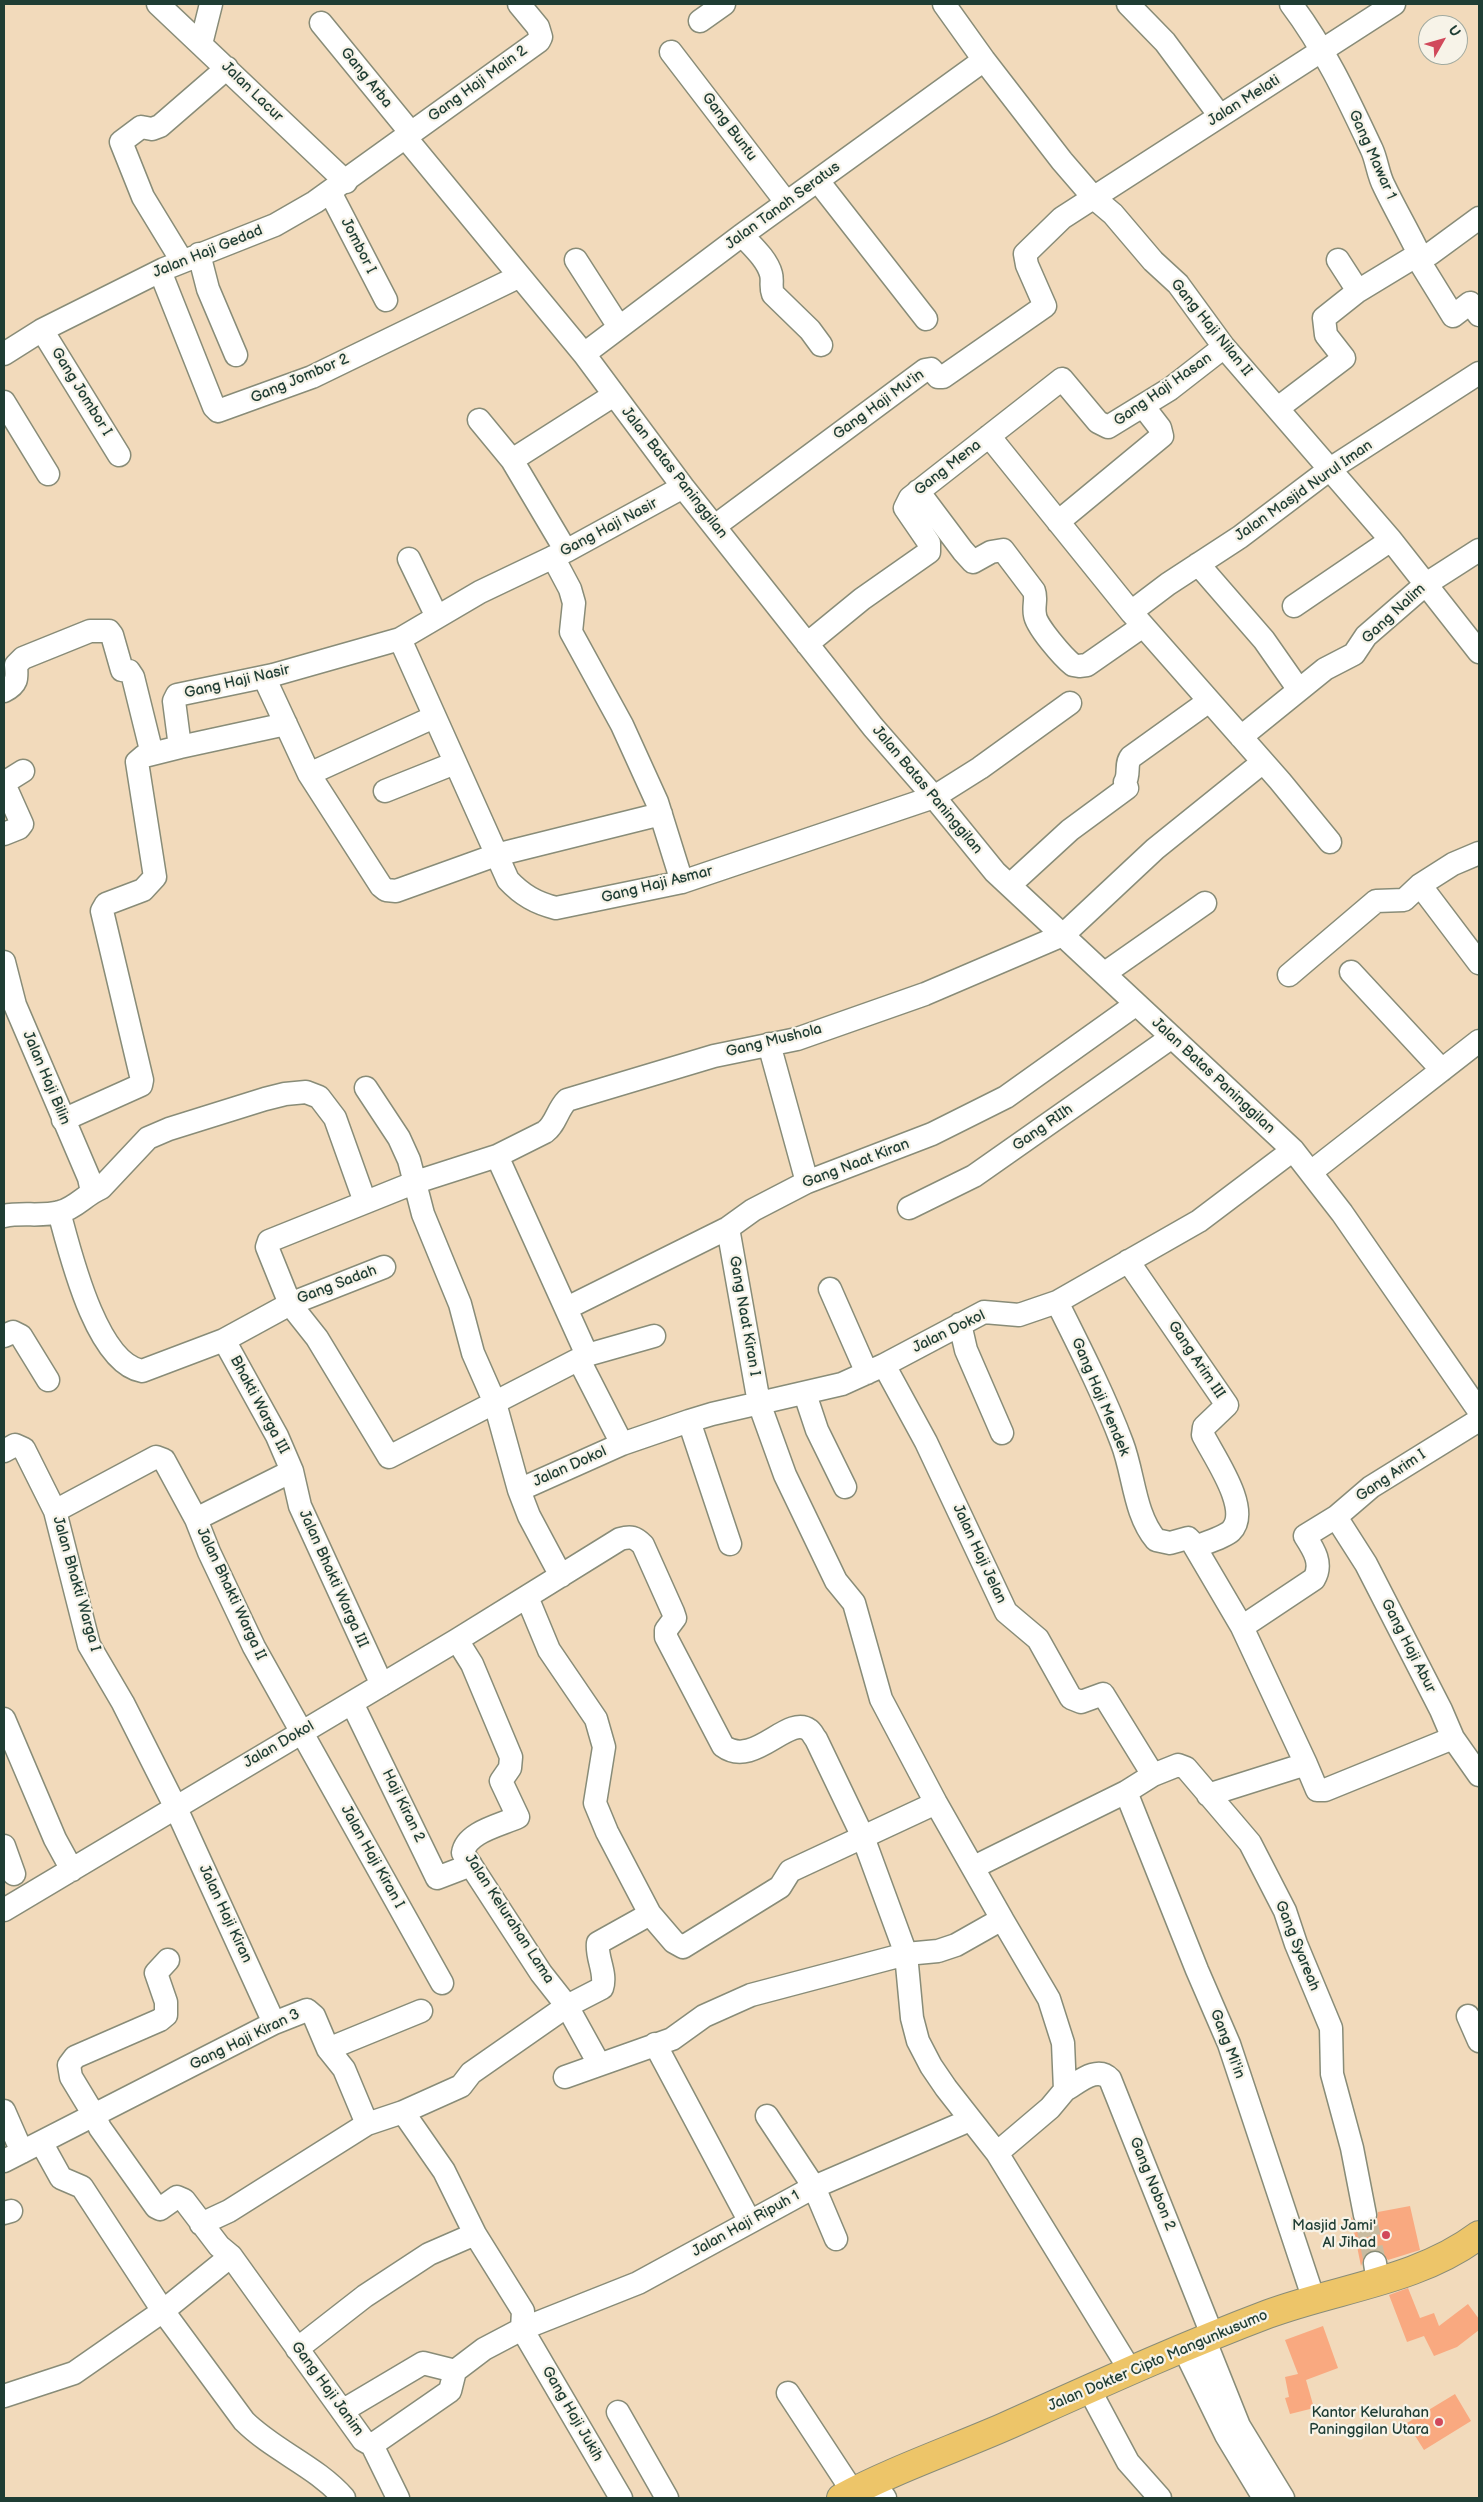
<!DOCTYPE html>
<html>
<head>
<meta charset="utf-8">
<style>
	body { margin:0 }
	#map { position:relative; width:1483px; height:2502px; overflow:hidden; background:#f2dabb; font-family:"Balsamiq Sans",sans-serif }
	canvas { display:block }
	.frame { position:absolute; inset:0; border:5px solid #1f3d34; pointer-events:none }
	.north { position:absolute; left:1418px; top:15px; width:50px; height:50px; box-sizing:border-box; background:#f7f3e8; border:1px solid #a1aaa0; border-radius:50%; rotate:52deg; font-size:14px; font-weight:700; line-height:20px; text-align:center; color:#1f3d34 }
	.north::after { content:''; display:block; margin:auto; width:18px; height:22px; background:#d1495b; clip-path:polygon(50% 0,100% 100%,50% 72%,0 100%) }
</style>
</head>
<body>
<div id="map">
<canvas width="1483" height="2502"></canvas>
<div class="frame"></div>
<div class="north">U</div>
</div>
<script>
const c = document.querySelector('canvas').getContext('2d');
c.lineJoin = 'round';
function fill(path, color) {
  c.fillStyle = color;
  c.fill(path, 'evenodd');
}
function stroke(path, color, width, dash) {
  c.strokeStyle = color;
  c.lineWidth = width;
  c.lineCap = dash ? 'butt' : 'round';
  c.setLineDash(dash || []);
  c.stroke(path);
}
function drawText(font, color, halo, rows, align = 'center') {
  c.font = font + ' "Balsamiq Sans",sans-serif';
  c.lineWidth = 4.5;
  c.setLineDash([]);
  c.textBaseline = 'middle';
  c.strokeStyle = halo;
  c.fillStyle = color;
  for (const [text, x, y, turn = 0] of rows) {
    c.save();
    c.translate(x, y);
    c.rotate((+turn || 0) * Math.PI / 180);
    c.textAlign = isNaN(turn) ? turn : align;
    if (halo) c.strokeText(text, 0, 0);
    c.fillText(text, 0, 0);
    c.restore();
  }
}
fill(new Path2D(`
	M1410,2206L1420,2250L1388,2260L1380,2251L1372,2250L1366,2253L1361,2266L1351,2217L1360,2227L1368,2228L1377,2220L1378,2212Z
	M1408,2288L1420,2318L1434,2313L1439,2326L1468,2304L1479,2319V2330L1457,2347L1434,2356L1424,2336L1407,2342L1389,2295Z
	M1323,2326L1338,2368L1306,2380L1314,2408L1290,2414L1285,2398L1289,2397L1285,2377L1298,2374L1285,2340Z
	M1455,2394L1471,2421L1424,2450L1407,2423Z`), '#f9a980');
stroke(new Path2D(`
	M1365,2215L1375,2263`), '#c8bba0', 22, [22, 11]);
const minor = new Path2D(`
	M158,4L346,182
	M944,4L984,60L1062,161L1094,198L1113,214L1153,261L1178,284L1224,347L1391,540L1479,652
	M1128,4L1165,42L1220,116
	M1291,4C1325,49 1348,99 1372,150C1377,161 1378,175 1384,186C1395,209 1408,231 1419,254L1423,257L1430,254L1479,218
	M700,21L724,4
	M321,23L411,133
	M201,44L211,4
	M671,52L786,202
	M405,137L584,354L683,487L873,727L934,797L995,872L1293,1150L1342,1213L1479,1411
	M818,181L926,319
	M330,192L386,300
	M742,235C752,246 767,259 771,274C773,281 770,286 773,294L810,330L821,345
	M199,254L208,289L236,355
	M1416,256L1453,316L1470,303L1479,315
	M576,260L619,327
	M1338,260L1358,291
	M182,261L143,197L121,142L141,127L152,129L160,126L227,68
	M160,271L214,407L218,411L312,377L518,277
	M42,330L119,455
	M4,354L42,330L164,269L275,225L315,202L539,41L541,37L538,27L519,4
	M584,354L742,235L984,60
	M4,402L48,474
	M1278,408L1344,358L1326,335L1324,318L1358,291L1419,254
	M479,420L512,460L566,551
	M989,436L1131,612L1280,781L1330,842
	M512,460L614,395
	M918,491L963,551L973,562L991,552L1003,550L1034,591C1037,599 1033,606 1035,615C1036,626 1063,657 1073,665L1079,666L1087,665L1143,626
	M1058,522L1162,436L1160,428L1143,406
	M715,526L925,370L931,369L938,377H943L1045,306L1027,265L1025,254L1062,218L1394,4
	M553,557L570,589L574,603L571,632L622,725L657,802L682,882
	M409,559L437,617
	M1198,564L1264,640L1299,690
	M1294,606L1391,540
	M1131,612L1168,584L1240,537L1330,469L1479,373
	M400,639L508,880C522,895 536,903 556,908L682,882L934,797L980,768L1070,703
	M807,644L862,599L929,552V543L905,508L910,498L1062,379L1098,422L1108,427L1170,389L1224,347
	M264,677L309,774L381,886L386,890L396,891L496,855L661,814
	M4,691C18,684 17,678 16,665L23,658L90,631H109L112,635L122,670L129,671L133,677L152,754
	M1241,737L1325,669L1354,654L1366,636L1426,584L1479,550
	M180,747L286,724
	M309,774L434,717
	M385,791L455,763
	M4,834L19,828L22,824L5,786L7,781L23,771
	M1010,885L1070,830L1127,788L1125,782C1130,774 1125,764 1131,757L1209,701
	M1420,885L1479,963
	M4,962L15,1005L89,1178L92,1192
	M1351,972L1442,1070
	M1105,973L1205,903
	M1289,975L1376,901L1404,900L1420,885L1453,864L1479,853
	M769,1044L807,1182
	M366,1088L399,1138L409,1160L423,1214L460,1304L473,1353L495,1403L519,1490
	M63,1120L141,1085L142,1080L102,911L106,904L143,890L155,877L137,762L144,756L180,747L174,701L177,695L273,675L400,639L480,592L566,551L683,487
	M497,1156L545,1132C556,1124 557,1110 567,1100L714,1056L797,1039L925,994L1063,935L1155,849L1263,762
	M1311,1172L1479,1041
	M909,1208L974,1176L1172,1037
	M59,1212C70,1252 96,1363 142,1371L224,1340L290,1304L384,1267
	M4,1216C22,1212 42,1217 60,1212C76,1208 86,1194 101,1188L148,1138L169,1129L265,1099L285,1094L306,1092L319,1097L335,1118L365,1202
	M1128,1261L1227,1405L1204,1427L1203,1435C1214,1457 1252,1510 1231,1531C1223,1538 1205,1543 1195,1547
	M830,1289L867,1373
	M1057,1302C1080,1348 1104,1395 1122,1443C1134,1474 1134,1514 1156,1540L1170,1543L1188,1538L1192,1542L1242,1627
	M567,1308L728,1228L753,1210L807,1182L932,1134L1006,1097L1135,1005
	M960,1324L966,1350L1002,1433
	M4,1336L13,1332L21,1336L48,1380
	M224,1340L277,1436L292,1471L300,1506L382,1685
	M587,1355L497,1156L416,1182L269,1241L267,1247L290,1304L317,1338L389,1457L587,1355L654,1336
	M579,1360L622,1444
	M884,1365L926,1442L1006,1612L1038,1639L1071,1698L1081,1702L1103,1694L1153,1775
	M805,1394L817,1430L845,1487
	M689,1421L730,1544
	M4,1451L15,1445L24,1449L55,1511L89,1645L123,1703L175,1806L274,2023
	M55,1511L156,1457L164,1460L196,1519L209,1552L254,1647L442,1983
	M1336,1517L1366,1564L1441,1710L1453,1738L1479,1775
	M196,1519L292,1471
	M561,1576L529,1516L519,1490L622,1444L689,1421L712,1414L842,1384L884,1365L984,1312L1019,1315L1057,1302L1199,1221L1293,1150
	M457,1640L472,1664L511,1757L510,1768L501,1781L518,1817C501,1825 466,1832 463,1853L541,1973L567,2006L602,1988C607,1973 596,1958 598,1943L650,1914
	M352,1703L437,1878L471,1865
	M4,1719L55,1839L72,1870
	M1306,1764L1242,1627L1314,1579C1323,1564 1314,1550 1305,1536L1336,1517L1371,1487L1479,1420
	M1126,1792L1197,1970L1229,2044L1314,2300
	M1208,1795L1306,1764L1317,1790H1325L1453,1738
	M936,1803L863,1837L906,1954L912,2018L918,2041L931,2066L946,2088L997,2153L1130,2370
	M4,1846L14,1874
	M974,1867L1126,1792L1153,1775L1178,1765L1186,1768L1250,1843L1285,1911L1296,1944L1331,2028L1332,2074L1352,2148L1365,2215
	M4,1910L457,1640L620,1539C631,1536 635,1537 643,1545L673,1612L675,1618L666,1630V1637L723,1746C754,1769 788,1714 809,1730C812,1732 814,1737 816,1739L863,1837L790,1871L780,1887L683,1947L674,1942L650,1914L607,1832L595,1803L604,1747L596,1719L549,1650L527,1597
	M1468,2016L1479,2041
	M655,2044L750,2222
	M328,2049L421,2011
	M565,2077L672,2039L704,2016L751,1995L906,1954L938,1951L956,1945L1002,1919L936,1803L881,1699L854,1603L836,1581L785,1475L759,1403L728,1228
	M1065,2090C1078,2083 1097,2065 1110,2079L1213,2337
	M4,2111L22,2152
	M403,2112L461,2086L471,2073L567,2006L599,2064
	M767,2116L814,2187L836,2239
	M367,2124L344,2069L328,2049L314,2016L307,2010L274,2023L94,2115L100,2128L156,2207L160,2209L177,2197L184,2200L219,2246L231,2256L363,2440L372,2445L450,2391L455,2371L484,2349L522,2329L638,2283L814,2187L970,2120
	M41,2142L61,2178L82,2187L163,2311L244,2421C274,2451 316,2466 344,2498
	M997,2153L1050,2108L1065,2090L1063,2043L1049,1999L1002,1919
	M4,2161L94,2115L71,2077L69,2065L75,2057L160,2020L166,2015V2002L156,1973L168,1960
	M4,2213L11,2211
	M201,2224L229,2211L367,2124L403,2112L444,2171L475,2234L523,2311L522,2329
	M1375,2263L1378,2282
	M522,2329L621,2498
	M1205,2341L1239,2426L1283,2498
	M297,2349L365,2296L429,2254L475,2234
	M1184,2349L1226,2435L1264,2498
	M1089,2389L1128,2462L1160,2498
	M788,2393L853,2492
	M4,2396L74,2373L163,2311L231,2256
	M342,2411L423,2363L455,2371
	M618,2412L667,2498
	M372,2445L398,2498
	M874,2483L885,2498`);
const major = new Path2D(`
	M841,2498C891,2471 951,2450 1004,2427C1091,2388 1178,2348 1268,2314C1338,2288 1418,2281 1479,2235`);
stroke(minor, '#888c78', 25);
stroke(major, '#888c78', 30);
stroke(minor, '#fff', 22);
stroke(major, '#edc569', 28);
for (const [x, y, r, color] of [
	[1386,2235,5,"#d1495b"],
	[1439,2422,5,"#d1495b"]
]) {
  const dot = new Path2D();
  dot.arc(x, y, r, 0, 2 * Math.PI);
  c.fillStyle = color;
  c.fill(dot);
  stroke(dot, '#f7f3e8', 2);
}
drawText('15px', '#1f3d34', '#f7f3e8', [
	["Gang Arba",366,78,51],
	["Gang Haji Main 2",478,84,-36],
	["Jalan Lacur",252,92,44],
	["Jalan Melati",1244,101,-32],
	["Gang Buntu",729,127,53],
	["Gang Mawar 1",1372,155,66],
	["Jalan Tanah Seratus",783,206,-36],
	["Jombor I",358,246,63],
	["Jalan Haji Gedad",208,252,-22],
	["Gang Haji Nilan II",1211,328,51],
	["Gang Jombor 2",300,379,-23],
	["Gang Haji Hasan",1163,390,-35],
	["Gang Jombor I",81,392,58],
	["Gang Haji Mu'in",879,405,-36],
	["Gang Mena",948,468,-38],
	["Jalan Batas Paninggilan",674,473,52],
	["Jalan Masjid Nurul Iman",1304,491,-35],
	["Gang Haji Nasir",609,528,-28],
	["Gang Nalim",1394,614,-43],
	["Gang Haji Nasir",237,682,-13],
	["Jalan Batas Paninggilan",927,790,50],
	["Gang Haji Asmar",657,885,-14],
	["Gang Mushola",774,1041,-14],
	["Jalan Batas Paninggilan",1213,1076,43],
	["Jalan Haji Bilin",46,1078,67],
	["Gang RIIh",1043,1128,-35],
	["Gang Naat Kiran",856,1164,-21],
	["Gang Sadah",337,1285,-21],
	["Gang Naat Kiran I",744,1316,80],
	["Jalan Dokol",949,1332,-26],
	["Gang Arim III",1196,1360,56],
	["Gang Haji Mendek",1100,1397,67],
	["Bhakti Warga III",259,1405,62],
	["Jalan Dokol",570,1467,-24],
	["Gang Arim I",1391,1476,-34],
	["Jalan Haji Jelan",979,1554,65],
	["Jalan Bhakti Warga III",333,1579,66],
	["Jalan Bhakti Warga I",76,1584,74],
	["Jalan Bhakti Warga II",231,1594,65],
	["Gang Haji Abur",1408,1646,63],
	["Jalan Dokol",279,1745,-30],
	["Haji Kiran 2",403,1806,64],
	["Jalan Haji Kiran I",372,1857,61],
	["Jalan Haji Kiran",225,1914,65],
	["Jalan Kelurahan Lama",509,1919,57],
	["Gang Syareah",1297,1946,68],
	["Gang Haji Kiran 3",245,2040,-26],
	["Gang Mi'in",1227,2044,69],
	["Gang Nobon 2",1152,2184,68],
	["Jalan Haji Ripuh 1",746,2224,-29],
	["Jalan Dokter Cipto Mangunkusumo",1158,2361,-23],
	["Gang Haji Janim",327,2389,54],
	["Gang Haji Jukih",572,2414,60]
]);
drawText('15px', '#1f3d34', '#f7f3e8', [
	["Masjid Jami'",1376,2226],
	["Al Jihad",1376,2243],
	["Kantor Kelurahan",1429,2413],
	["Paninggilan Utara",1429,2430]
], 'right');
</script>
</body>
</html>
